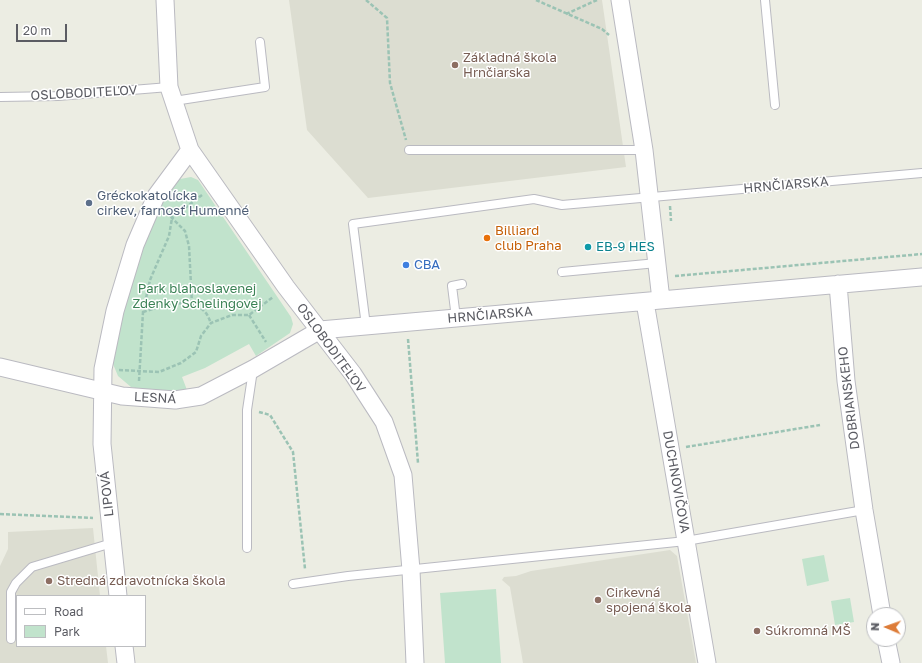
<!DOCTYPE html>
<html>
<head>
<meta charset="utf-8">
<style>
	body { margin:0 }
	#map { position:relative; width:922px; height:663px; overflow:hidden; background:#ecede3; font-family:"Golos Text",sans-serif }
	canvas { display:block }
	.legend { position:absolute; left:16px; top:595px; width:130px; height:52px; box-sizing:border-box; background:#fff; border:1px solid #bdbec1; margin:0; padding:5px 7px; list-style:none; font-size:12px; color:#5b5c63 }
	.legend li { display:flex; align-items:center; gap:8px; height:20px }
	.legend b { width:20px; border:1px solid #bdbec1 }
	.north { position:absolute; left:866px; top:607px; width:40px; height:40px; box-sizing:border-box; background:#fff; border:1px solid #bdbec1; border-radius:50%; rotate:272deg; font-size:11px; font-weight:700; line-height:16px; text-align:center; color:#5b5c63 }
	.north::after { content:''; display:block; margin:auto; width:14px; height:18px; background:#dd7c38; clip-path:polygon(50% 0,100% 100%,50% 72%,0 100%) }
	.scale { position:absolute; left:16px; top:24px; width:51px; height:18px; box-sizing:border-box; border:2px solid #5b5c63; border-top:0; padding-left:5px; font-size:12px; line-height:14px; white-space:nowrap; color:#5b5c63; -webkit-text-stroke:3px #fff; paint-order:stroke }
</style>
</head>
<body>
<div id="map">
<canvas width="922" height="663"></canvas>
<ul class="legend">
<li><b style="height:5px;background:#fff"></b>Road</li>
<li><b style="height:11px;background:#c1e3cc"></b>Park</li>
</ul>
<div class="north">N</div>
<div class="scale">20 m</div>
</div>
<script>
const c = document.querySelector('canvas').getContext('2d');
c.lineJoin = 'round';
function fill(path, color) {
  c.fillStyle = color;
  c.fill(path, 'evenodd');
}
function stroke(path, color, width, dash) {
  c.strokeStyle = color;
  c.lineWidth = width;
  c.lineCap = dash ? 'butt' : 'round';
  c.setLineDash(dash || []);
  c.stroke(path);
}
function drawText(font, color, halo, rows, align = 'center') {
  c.font = font + ' "Golos Text",sans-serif';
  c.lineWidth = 3;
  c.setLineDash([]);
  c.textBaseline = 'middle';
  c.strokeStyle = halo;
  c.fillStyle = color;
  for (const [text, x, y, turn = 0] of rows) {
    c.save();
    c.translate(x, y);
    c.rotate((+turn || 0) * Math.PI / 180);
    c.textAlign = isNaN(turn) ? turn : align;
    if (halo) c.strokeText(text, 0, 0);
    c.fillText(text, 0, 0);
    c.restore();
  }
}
fill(new Path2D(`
	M289,0H602L626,167L368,198L307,130Z
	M93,528L100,596H17V646H106L108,663H0V566L8,549V532Z
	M670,550L677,556L696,663H523L510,587L502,580L504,577L516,576L531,571Z`), '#dcddd1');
fill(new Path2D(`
	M191,177L198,180L291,317L293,324L290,333L256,356L249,344L205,368L182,377L187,390L167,392L148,391L131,387L118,376L113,364L122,314L150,223L171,184L180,179Z
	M824,555L829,581L807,586L802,559Z
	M496,589L501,663H445L440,593Z
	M850,598L854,622L835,625L831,601Z`), '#c1e3cc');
const lane = new Path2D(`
	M765,0L775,105
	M0,97L58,96L169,87
	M174,101L265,87L260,42
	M409,150H644
	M562,272L657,263
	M456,318L452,286L462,284
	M366,326L353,224L534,199L562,205L922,173
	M247,548V410L253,370
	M293,584L348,576L686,541L864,510
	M11,639V592L16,583L32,567L112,543`);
const street = new Path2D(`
	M165,0L169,87L190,150L286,287L353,374L384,422L403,475L411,570L415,663
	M620,0L644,150L661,300
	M838,284L846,381L864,510L882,615
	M645,302L707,663
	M0,367L122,396L175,400L201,396L253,369L320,330L922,277
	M118,596L102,444L103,369L115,311L135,245L156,196L190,150
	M886,639L891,663
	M124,646L126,663`);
stroke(lane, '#babac1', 10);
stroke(street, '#babac1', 19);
stroke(new Path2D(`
	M366,0L387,18L390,83L406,140
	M536,0L602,29L609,35
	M566,14L597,0
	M670,206L671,221
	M675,276L922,254
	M192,304L189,246L185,231L172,218L202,195
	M143,312C160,307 191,295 205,312C208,315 209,319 211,323
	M249,315L266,342
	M408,339L418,463
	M119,370L159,372L181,363L196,352L201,336L211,323L232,315H249L273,297
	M139,381L143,312L150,280L169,236L172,218L167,211
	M259,412L270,415L293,452L305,569
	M686,447L820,425
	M0,514L93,518`), '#9bc3b4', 2.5, [4, 2]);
stroke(lane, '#fff', 8);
stroke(street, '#fff', 17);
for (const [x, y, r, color] of [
	[455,65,4,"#8d6e63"],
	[89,203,4,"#5c6f8a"],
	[487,238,4,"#e8710a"],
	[588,247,4,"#0f9aa8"],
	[406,265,4,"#3f7fe0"],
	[49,581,4,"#8d6e63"],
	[598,600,4,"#8d6e63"],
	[757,631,4,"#8d6e63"]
]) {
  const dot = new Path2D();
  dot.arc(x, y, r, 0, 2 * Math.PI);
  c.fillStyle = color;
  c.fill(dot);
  stroke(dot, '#fff', 1.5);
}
drawText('13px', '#785e54', '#fff', [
	["Základná škola",463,58],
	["Hrnčiarska",463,73],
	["Stredná zdravotnícka škola",57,581],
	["Cirkevná",606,593],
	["spojená škola",606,608],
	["Súkromná MŠ",765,631]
], 'left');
drawText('13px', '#5b5c63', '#fff', [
	["OSLOBODITEĽOV",84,93,-3],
	["HRNČIARSKA",786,185,-5],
	["HRNČIARSKA",490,315,-5],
	["OSLOBODITEĽOV",331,348,54],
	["LESNÁ",155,398,3],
	["DOBRIANSKEHO",849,398,-97],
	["DUCHNOVIČOVA",676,482,80],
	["LIPOVÁ",107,494,-96]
]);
drawText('13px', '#4e5e75', '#fff', [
	["Gréckokatolícka",97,196],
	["cirkev, farnosť Humenné",97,211]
], 'left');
drawText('13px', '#c56008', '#fff', [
	["Billiard",495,231],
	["club Praha",495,246]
], 'left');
drawText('13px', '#0d838f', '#fff', [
	["EB-9 HES",596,247]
], 'left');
drawText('13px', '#366cbe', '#fff', [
	["CBA",414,265]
], 'left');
drawText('13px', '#3b8255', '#fff', [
	["Park blahoslavenej",197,289],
	["Zdenky Schelingovej",197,304]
]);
</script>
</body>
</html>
